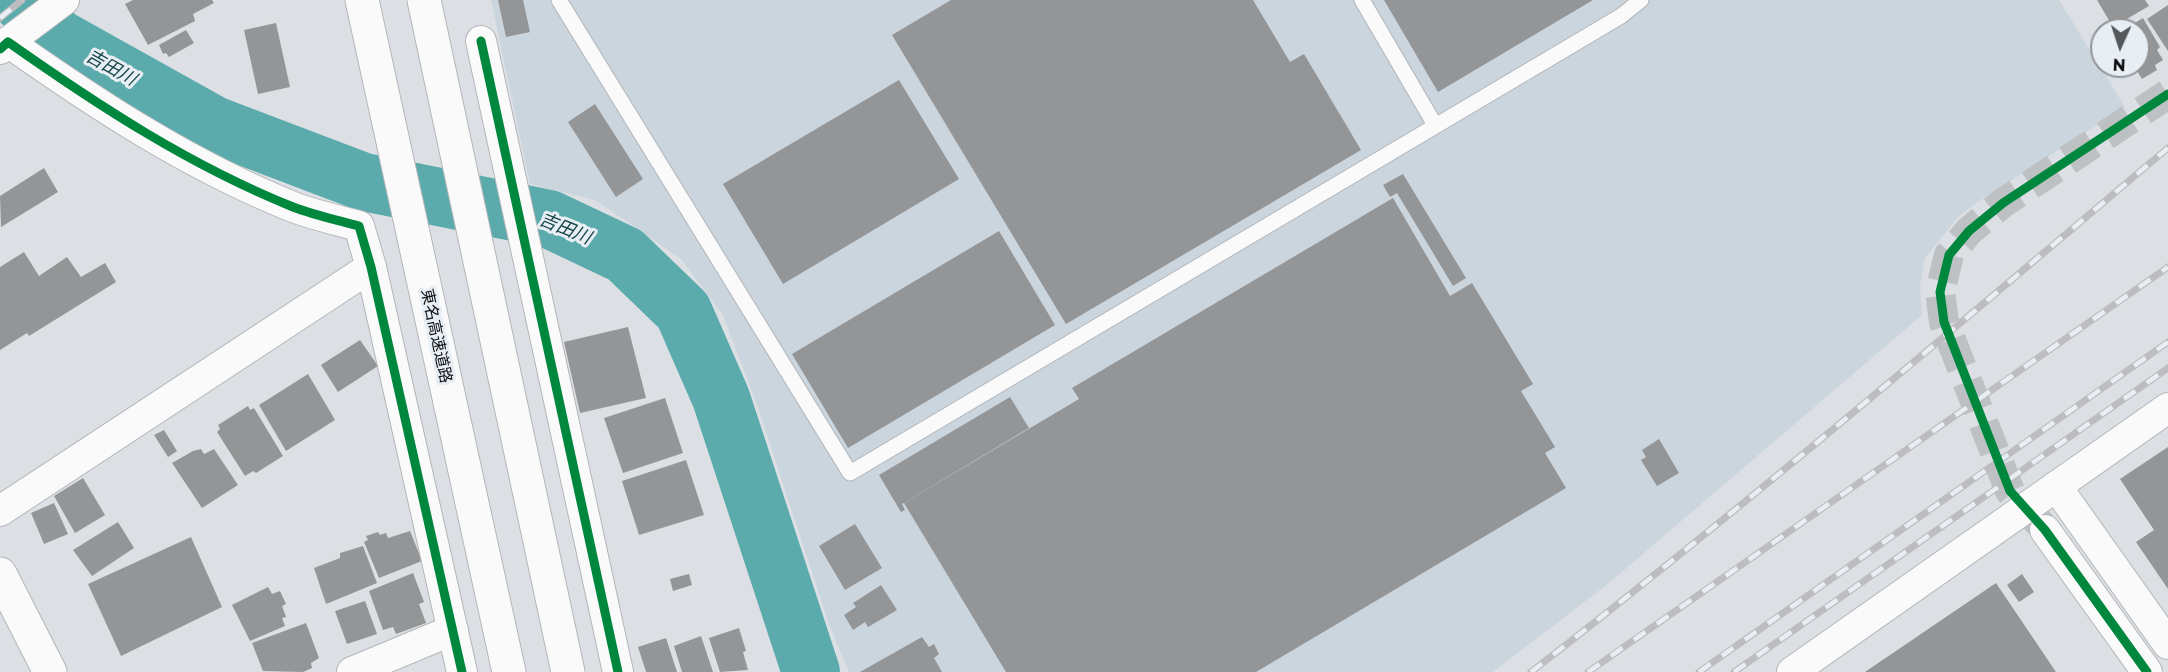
<!DOCTYPE html>
<html>
<head>
<meta charset="utf-8">
<style>
	body { margin:0 }
	#map { position:relative; width:2168px; height:672px; overflow:hidden; background:#dce0e4; font-family:Montserrat,sans-serif }
	canvas { display:block }
	.north { position:absolute; left:2090px; top:18px; width:60px; height:60px; box-sizing:border-box; background:#e7eef4; border:2px solid #909599; border-radius:50%; rotate:183deg; font-size:16px; font-weight:700; line-height:24px; text-align:center; color:#0d0f11 }
	.north::after { content:''; display:block; margin:auto; width:21px; height:27px; background:#55585b; clip-path:polygon(50% 0,100% 100%,50% 72%,0 100%) }
</style>
</head>
<body>
<div id="map">
<canvas width="2168" height="672"></canvas>
<div class="north">N</div>
</div>
<script>
const c = document.querySelector('canvas').getContext('2d');
c.lineJoin = 'round';
function fill(path, color) {
  c.fillStyle = color;
  c.fill(path, 'evenodd');
}
function stroke(path, color, width, dash) {
  c.strokeStyle = color;
  c.lineWidth = width;
  c.lineCap = dash ? 'butt' : 'round';
  c.setLineDash(dash || []);
  c.stroke(path);
}
function drawText(font, color, halo, rows, align = 'center') {
  c.font = font + ' Montserrat,"Noto Sans JP",sans-serif';
  c.lineWidth = 6;
  c.setLineDash([]);
  c.textBaseline = 'middle';
  c.strokeStyle = halo;
  c.fillStyle = color;
  for (const [text, x, y, turn = 0] of rows) {
    c.save();
    c.translate(x, y);
    c.rotate((+turn || 0) * Math.PI / 180);
    c.textAlign = isNaN(turn) ? turn : align;
    if (halo) c.strokeText(text, 0, 0);
    c.fillText(text, 0, 0);
    c.restore();
  }
}
fill(new Path2D(`
	M491,0H2059L2125,107L1978,202L1957,218L1925,258L1920,285L1922,315L1609,583L1493,672H849L830,627L757,405L723,315L681,259L595,200L530,184Z`), '#cbd5dd');
stroke(new Path2D(`
	M19,0L58,38L214,125L364,182L549,219L625,255L683,311L721,398L811,672`), '#5babad', 58);
fill(new Path2D(`
	M133,0H212L214,3L193,14L195,21L148,45L125,4Z
	M498,0H523L530,32L506,37Z
	M951,0H1253L1290,62L1304,54L1361,150L1066,324L892,35Z
	M1384,0H1593L1438,92Z
	M2097,0H2145L2149,6L2113,27Z
	M2168,5V51L2147,19Z
	M2143,18L2160,47L2157,50L2163,60L2155,65L2157,70L2142,79L2134,66H2138V30H2123Z
	M276,23L290,87L258,94L244,30Z
	M186,30L194,43L169,57L166,53L163,54L159,45Z
	M899,80L959,179L783,284L723,184Z
	M595,104L643,179L616,197L568,122Z
	M44,168L58,192L1,227L0,196Z
	M1403,174L1466,278L1453,286L1397,193L1390,197L1383,185Z
	M1393,198L1450,296L1472,283L1533,384L1521,391L1555,447L1545,453L1566,488L1256,672H1006L904,503L1079,399L1072,388Z
	M999,231L1055,325L848,448L792,354Z
	M24,252L39,276L67,257L81,277L105,263L116,282L29,336L27,333L0,350V267Z
	M628,327L646,398L580,413L564,342Z
	M360,340L378,366L338,392L321,365Z
	M308,374L335,420L286,451L259,405Z
	M1010,397L1029,428L902,504L905,510L901,512L879,475Z
	M665,398L683,453L623,473L604,418Z
	M248,406L250,410L254,408L283,456L256,473L253,471L245,476L217,432L220,429L218,425Z
	M164,430L177,451L168,457L154,435Z
	M1659,439L1679,473L1657,486L1641,460L1646,457L1642,450Z
	M2168,447V589L2136,542L2154,530L2120,479Z
	M201,449L204,454L214,449L238,485L202,508L172,463L193,451Z
	M686,460L704,515L639,535L622,481Z
	M83,478L105,515L75,533L54,496Z
	M54,503L68,534L44,544L31,513Z
	M118,522L134,548L92,576L73,550Z
	M855,524L882,568L845,590L819,546Z
	M410,531L422,561L379,578L364,542L368,540L366,536L378,532L380,535L386,533L388,538Z
	M191,537L222,607L121,656L88,584Z
	M363,546L377,583L326,604L314,568L340,558V553Z
	M413,573L424,602L419,604L426,623L396,634L393,627L383,630L369,591Z
	M689,574L692,585L673,591L670,579Z
	M2022,574L2034,592L2019,602L2007,585Z
	M1996,583L2056,672H1865Z
	M881,585L897,610L868,627L865,622L853,630L844,615L856,607L853,603Z
	M268,587L272,594L280,591L286,604L282,606L286,617L282,618L285,626L250,641L232,605Z
	M365,601L377,634L347,644L335,611Z
	M306,623L319,658L311,663L312,668L303,672L263,671L252,643Z
	M739,628L746,651L743,652L748,670L720,672L709,638Z
	M701,636L713,672H682L674,646Z
	M922,637L929,647L934,644L939,654L934,658L942,672H860Z
	M666,638L677,672H646L638,647Z`), '#949596');
stroke(new Path2D(`
	M2042,526L2010,491L1944,322L1940,292L1949,255L1969,231L2003,203L2168,94`), '#bdc1c4', 30, [30, 15]);
const lane = new Path2D(`
	M559,0L850,473L1621,16L1641,0
	M1362,0L1435,125`);
const street = new Path2D(`
	M481,41L618,672
	M8,42L64,0
	M0,49L8,42C99,106 189,165 293,207C314,215 337,220 359,226L371,267L462,672
	M2056,486L2168,644
	M0,511L371,267
	M2045,530L2147,672
	M352,672L453,630
	M1792,672L2168,408`);
const secondary = new Path2D(`
	M0,574L50,672`);
const highway = new Path2D(`
	M362,0L509,672
	M424,0L568,672`);
stroke(lane, '#b2b6b9', 17);
stroke(street, '#b2b6b9', 32);
stroke(secondary, '#b2b6b9', 35);
stroke(highway, '#b2b6b9', 35);
stroke(lane, '#fafafb', 15);
stroke(street, '#fafafb', 30);
stroke(secondary, '#fafafb', 33);
stroke(highway, '#fafafb', 33);
const rail = new Path2D(`
	M0,18L22,0
	M1531,672C1748,504 1958,325 2168,148
	M1588,672L2168,267
	M1699,672L2168,342
	M1734,672L2168,368`);
stroke(rail, '#bdbdbf', 7);
stroke(rail, '#e7eef4', 4.5, [14]);
stroke(new Path2D(`
	M481,41L618,672
	M0,49L8,42C99,106 189,165 293,207C314,215 337,220 359,226L371,267L462,672
	M2147,672L2045,530L2010,491L1944,322L1940,292L1949,255L1969,231L2003,203L2168,94`), '#00873e', 9);
drawText('16px', '#0d0f11', '#e7eef4', [
	["東名高速道路",436,336,78]
]);
drawText('italic 18px', '#174647', '#e7eef4', [
	["吉田川",111,68,29],
	["吉田川",565,229,22]
]);
</script>
</body>
</html>
